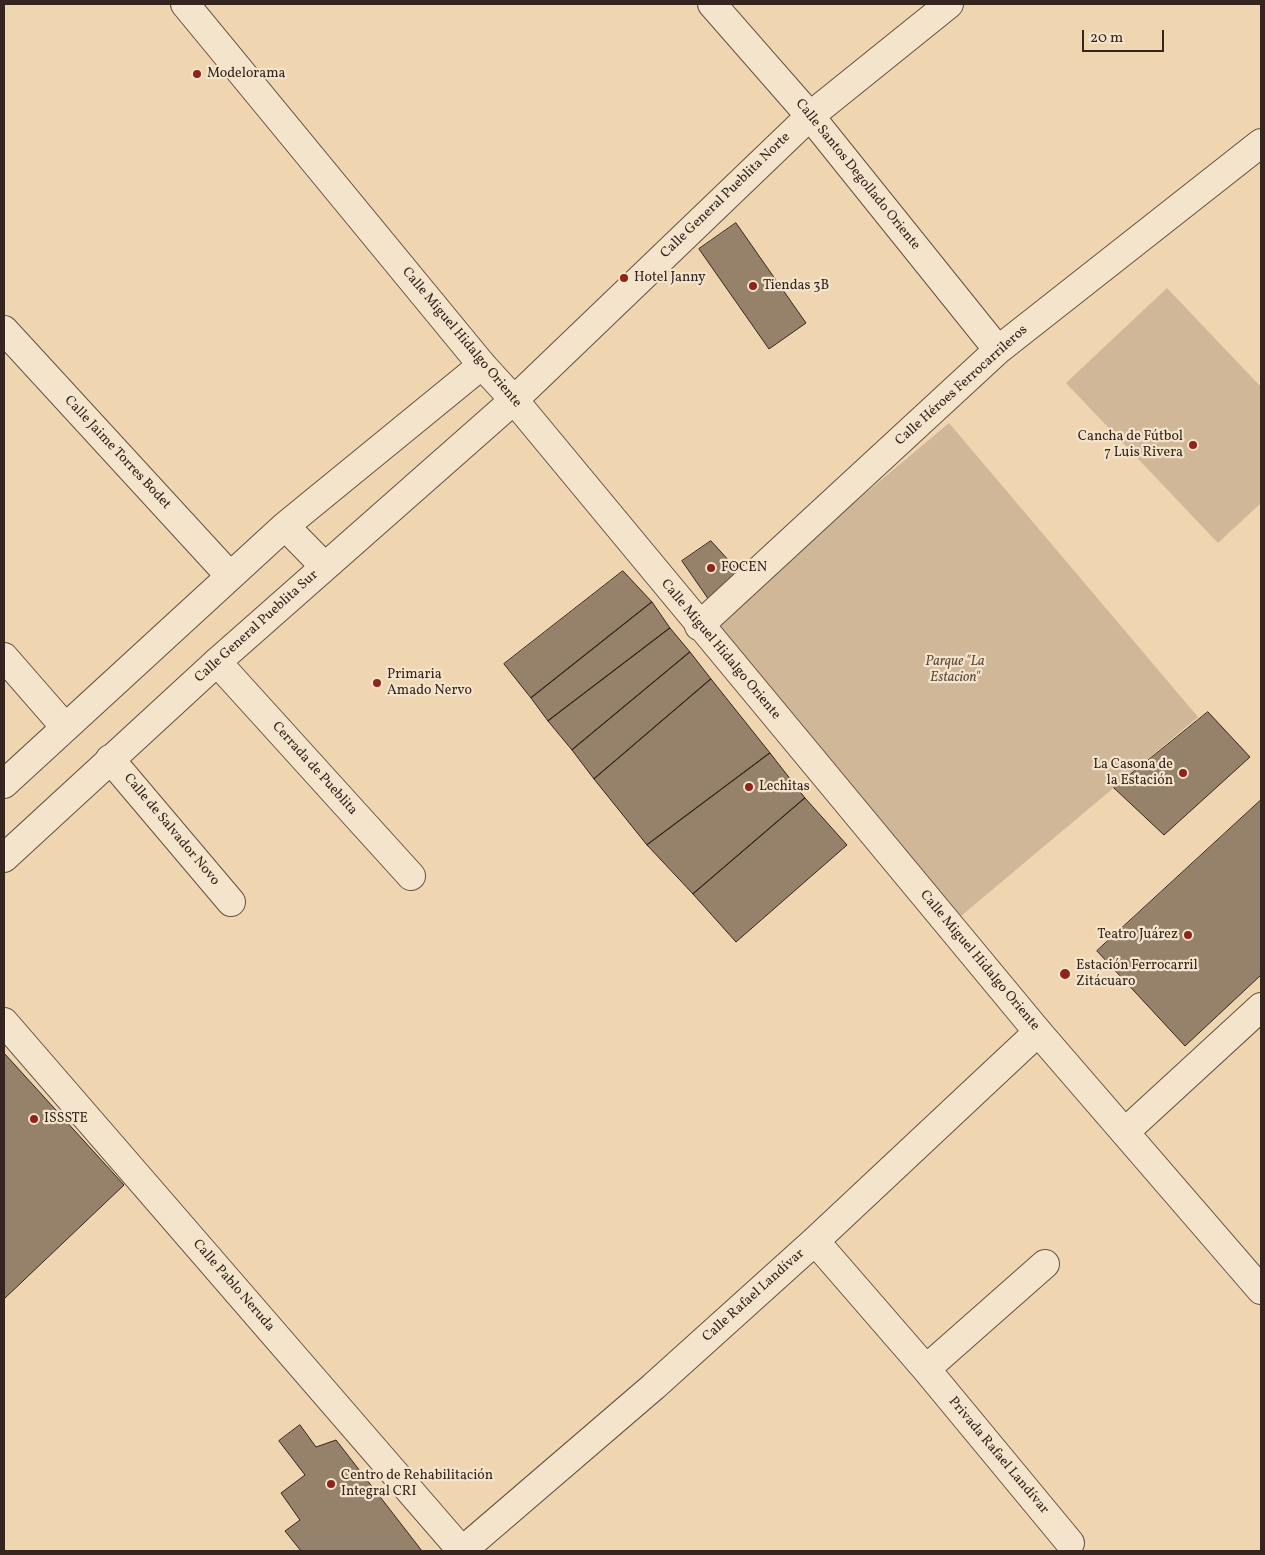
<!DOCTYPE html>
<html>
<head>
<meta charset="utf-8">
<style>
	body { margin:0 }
	#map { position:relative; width:1265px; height:1555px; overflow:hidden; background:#efd5b0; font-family:Vollkorn,serif }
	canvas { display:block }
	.frame { position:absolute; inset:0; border:5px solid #35251e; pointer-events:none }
	.scale { position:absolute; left:1082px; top:30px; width:82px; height:22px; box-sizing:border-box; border:2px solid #35251e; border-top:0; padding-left:6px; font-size:15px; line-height:18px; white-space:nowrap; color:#35251e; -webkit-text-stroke:4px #f5e4cc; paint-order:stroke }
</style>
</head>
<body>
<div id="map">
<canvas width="1265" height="1555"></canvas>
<div class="frame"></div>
<div class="scale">20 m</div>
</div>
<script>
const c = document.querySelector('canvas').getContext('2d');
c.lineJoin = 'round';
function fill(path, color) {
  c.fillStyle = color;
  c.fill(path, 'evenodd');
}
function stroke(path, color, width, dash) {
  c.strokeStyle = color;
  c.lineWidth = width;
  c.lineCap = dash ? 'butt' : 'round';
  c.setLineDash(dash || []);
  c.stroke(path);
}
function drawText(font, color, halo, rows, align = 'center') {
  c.font = font + ' Vollkorn,serif';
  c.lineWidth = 4.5;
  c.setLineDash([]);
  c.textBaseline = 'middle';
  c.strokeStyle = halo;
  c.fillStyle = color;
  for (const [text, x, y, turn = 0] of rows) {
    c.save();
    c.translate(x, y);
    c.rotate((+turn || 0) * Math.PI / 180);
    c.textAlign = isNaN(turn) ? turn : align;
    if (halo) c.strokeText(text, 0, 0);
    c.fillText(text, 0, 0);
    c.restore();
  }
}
fill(new Path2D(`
	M1167,288L1261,387V503L1218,543L1066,383Z
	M949,423L1198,717L961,916L712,622Z`), '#cfb797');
const building = new Path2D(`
	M736,223L806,323L769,349L699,249Z
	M711,541L742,575L709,600L682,561Z
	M623,571L652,602L531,698L504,664Z
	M652,602L670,628L548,721L531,698Z
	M670,628L690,652L572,750L548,721Z
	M690,652L711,679L594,779L572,750Z
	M711,679L770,753L647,845L594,779Z
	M1208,712L1250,757L1164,835L1114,788Z
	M770,753L805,798L693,894L647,845Z
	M805,798L847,845L736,942L693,894Z
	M1261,800V975L1185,1046L1097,951Z
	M4,1053L124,1185L4,1299Z
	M300,1425L316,1447L336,1440L422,1551H301L285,1531L300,1520L281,1493L305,1475L279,1441Z`);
fill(building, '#96816a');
stroke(building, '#35251e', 1);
const minor = new Path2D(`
	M712,4L810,116L998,350
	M4,330L230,576
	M285,526L324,566
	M699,626L998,350L1261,143
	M4,657L65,727
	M217,662L411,876
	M110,759L231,902
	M4,784L285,526L482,365
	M4,1022L462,1551
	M1125,1132L1261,1007
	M815,1241L926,1369L1070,1543
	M926,1369L1045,1264
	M462,1551L653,1387L815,1241L1038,1032`);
const tertiary = new Path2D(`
	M185,4L482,365L514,400L1038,1032L1261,1290
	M4,858L217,662L514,400L810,116L949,4`);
stroke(minor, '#645142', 30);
stroke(tertiary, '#645142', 30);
stroke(minor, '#f5e4cc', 28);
stroke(tertiary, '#f5e4cc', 28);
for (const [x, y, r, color] of [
	[197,74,5,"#8f2418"],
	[624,278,5,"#8f2418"],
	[753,286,5,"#8f2418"],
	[1193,445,5,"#8f2418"],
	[711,568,5,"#8f2418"],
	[377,683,5,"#8f2418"],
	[1183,773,5,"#8f2418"],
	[749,787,5,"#8f2418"],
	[1188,935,5,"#8f2418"],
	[1065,974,6,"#8f2418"],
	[34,1119,5,"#8f2418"],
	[331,1484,5,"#8f2418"]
]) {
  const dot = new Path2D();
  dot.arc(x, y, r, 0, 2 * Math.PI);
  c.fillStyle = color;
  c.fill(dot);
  stroke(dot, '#f5e4cc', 2);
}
drawText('14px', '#35251e', '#f5e4cc', [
	["Modelorama",207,74],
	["Hotel Janny",634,278],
	["Tiendas 3B",763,286],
	["Cancha de Fútbol",1183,437,"right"],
	["7 Luis Rivera",1183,453,"right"],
	["FOCEN",721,568],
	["Primaria",387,675],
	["Amado Nervo",387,691],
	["La Casona de",1173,765,"right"],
	["la Estación",1173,781,"right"],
	["Lechitas",759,787],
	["Teatro Juárez",1178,935,"right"],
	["Estación Ferrocarril",1076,966],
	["Zitácuaro",1076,982],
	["ISSSTE",44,1119],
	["Centro de Rehabilitación",341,1476],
	["Integral CRI",341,1492]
], 'left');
drawText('14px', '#35251e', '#f5e4cc', [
	["Calle Santos Degollado Oriente",857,175,51],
	["Calle General Pueblita Norte",726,196,-44],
	["Calle Miguel Hidalgo Oriente",461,338,50],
	["Calle Héroes Ferrocarrileros",962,386,-42],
	["Calle Jaime Torres Bodet",117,453,47],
	["Calle General Pueblita Sur",257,627,-42],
	["Calle Miguel Hidalgo Oriente",720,650,50],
	["Cerrada de Pueblita",314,769,48],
	["Calle de Salvador Novo",171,830,50],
	["Calle Miguel Hidalgo Oriente",979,961,50],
	["Calle Pablo Neruda",233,1286,49],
	["Calle Rafael Landívar",754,1296,-42],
	["Privada Rafael Landívar",998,1456,50]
]);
drawText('italic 14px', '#5c4a3c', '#f5e4cc', [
	["Parque \"La",955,662],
	["Estacion\"",955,678]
]);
</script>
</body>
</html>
